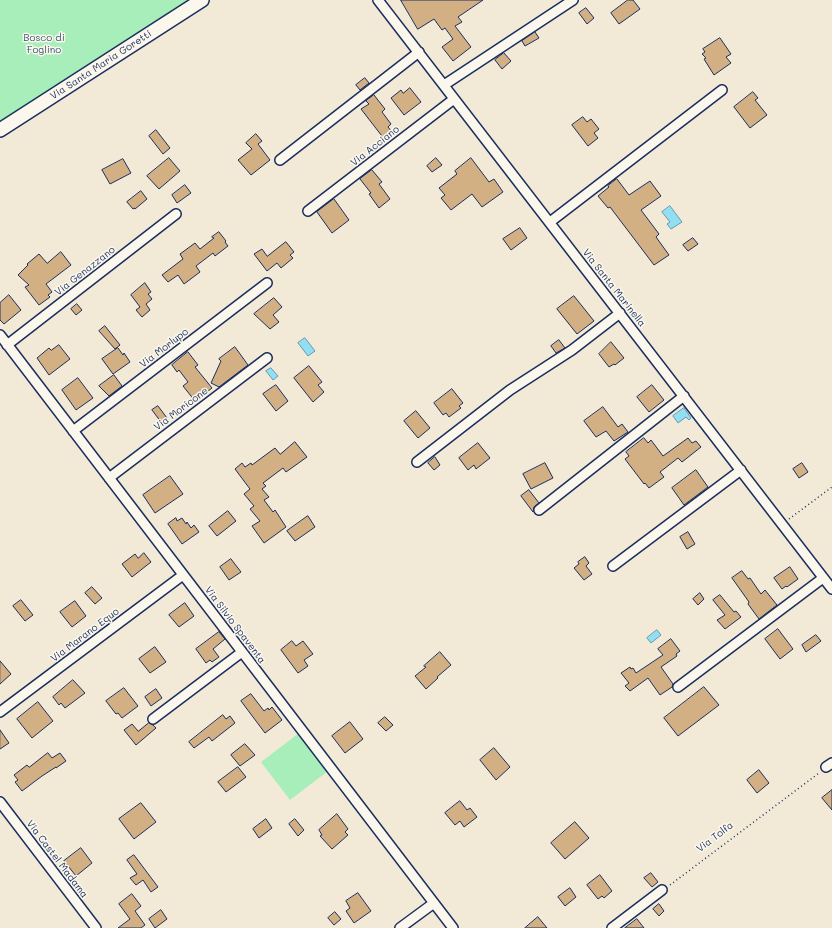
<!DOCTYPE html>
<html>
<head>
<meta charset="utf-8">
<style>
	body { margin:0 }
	canvas { display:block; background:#f3e9d7 }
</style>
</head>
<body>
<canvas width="832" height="928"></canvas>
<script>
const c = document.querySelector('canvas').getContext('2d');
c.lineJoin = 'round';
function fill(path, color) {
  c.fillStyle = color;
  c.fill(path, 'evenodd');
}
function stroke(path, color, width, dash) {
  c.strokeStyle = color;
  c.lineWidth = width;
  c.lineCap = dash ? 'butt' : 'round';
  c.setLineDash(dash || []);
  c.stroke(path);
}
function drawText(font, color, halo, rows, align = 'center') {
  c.font = font + ' Mali,sans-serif';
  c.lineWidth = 3;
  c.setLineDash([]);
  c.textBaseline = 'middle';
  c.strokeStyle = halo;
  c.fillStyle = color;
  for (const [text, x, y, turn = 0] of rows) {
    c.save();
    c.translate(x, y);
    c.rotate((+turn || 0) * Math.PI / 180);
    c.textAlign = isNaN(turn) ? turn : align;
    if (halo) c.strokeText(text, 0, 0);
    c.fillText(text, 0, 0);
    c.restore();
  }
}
fill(new Path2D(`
	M0,0H188L0,125Z
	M299,733L328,771L290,800L261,762Z`), '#a8eeba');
const water = new Path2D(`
	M670,206L682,222L671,229L667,224L670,222L662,212Z
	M305,338L315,351L308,356L298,343Z
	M271,368L278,376L273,380L266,371Z
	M684,408L691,418L689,420L686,417L678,423L673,416Z
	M657,630L661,635L651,643L647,638Z`);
fill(water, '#92dff2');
stroke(water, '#6299b7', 1);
const building = new Path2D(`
	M401,0H483L458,17L462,22L455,26L471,47L453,61L442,47L453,39L445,28L442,30L434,19L418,29Z
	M628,0H633L640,9L619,24L611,13Z
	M586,8L594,18L587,24L579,13Z
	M535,32L539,38L525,46L522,41Z
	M720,38L731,54L726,57L731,63L714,75L704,59L706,58L702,54L705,52L703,49Z
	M504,53L511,61L502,69L495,60Z
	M365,78L369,83L360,90L356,85Z
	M410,88L421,102L404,115L391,98L401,90L403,93Z
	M753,92L758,98L755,100L767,115L750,128L734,107Z
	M374,95L385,109L382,112L391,124L388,127L393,133L385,140L361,109L369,104L366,101Z
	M583,117L587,122L591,119L599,129L594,133L598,138L588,146L572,125Z
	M156,130L170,148L163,154L149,136Z
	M256,134L262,141L258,144L270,160L251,175L238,160L252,149L246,143Z
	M169,158L180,171L159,189L147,176Z
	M436,158L442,165L432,172L427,166Z
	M471,158L489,182L494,179L503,192L482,207L472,194L451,210L441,198L445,195L439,188L457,174L455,171Z
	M123,159L131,173L110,184L102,170Z
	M372,170L382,182L379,184L390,199L379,208L369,194L371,193L360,179Z
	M617,179L629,195L650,181L661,196L641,210L659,234L656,237L669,255L654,265L610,207L608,208L598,196L609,187L608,186Z
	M185,185L191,193L177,203L172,195Z
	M141,191L147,199L135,209V208L133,209L127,202Z
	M334,199L349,220L332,233L317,212Z
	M520,228L527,238L511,250L503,239Z
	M219,232L226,241L225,242L228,246L215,256L213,253L196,266L200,272L184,284L178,275L168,282L162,275L183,259L180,254L195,243L200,249L214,238L212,237Z
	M693,238L698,244L688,251L683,245Z
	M286,242L294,252L290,255L293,258L281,268L277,263L267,271L254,254L262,249L267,256Z
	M61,252L71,265L46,284L52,292L48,295L50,297L39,305L25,287L29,285L18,275L28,265L27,264L39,254L47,263Z
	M145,283L151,292L148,294L152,299L146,304L150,310L142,317L136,310L140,307L131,295Z
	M9,295L21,310L4,324L0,320V303Z
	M574,296L594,321L577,334L557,309Z
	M274,298L282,307L273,315L279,322L270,329L254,314Z
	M77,304L82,310L76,315L71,309Z
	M105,326L120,345L115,349L99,331Z
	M559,340L565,348L556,353L551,346Z
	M611,342L624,358L615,365L614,364L609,367L599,354Z
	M59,345L70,359L49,375L37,358L49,348L51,350Z
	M235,347L248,365L219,387L211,383L221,361L219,359Z
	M118,348L123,355L124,353L130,362L113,374L102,359Z
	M188,352L198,365L195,367L212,388L195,401L183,386L188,382L179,370L177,372L172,365Z
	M309,366L322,382L318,385L324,392L313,402L294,378Z
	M114,375L122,386L109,396L99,386Z
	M78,378L93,398L76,410L62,390Z
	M276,385L288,401L276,411L263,394Z
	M652,385L664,400L649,412L637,397Z
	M452,389L463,403L459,406L461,408L449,417L446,413L443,415L434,403Z
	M158,406L167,418L161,422L152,410Z
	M603,407L618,427L622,424L628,432L614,441L606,431L596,437L584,421Z
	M416,411L430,428L418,438L404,421Z
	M644,438L648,443L651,440L663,456L688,438L692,443L696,441L701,447L682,462L678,458L660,472L664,477L649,488L645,483L644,484L625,459L629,456L626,452Z
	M295,442L307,457L286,472L283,468L263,483L266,486L262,489L269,497L264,500L273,512L275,510L286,527L264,543L252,526L260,521L250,509L254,506L244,494L250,489L235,469L242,463L245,467L251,463L252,465L275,448L280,454Z
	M478,443L490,458L476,469L474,465L468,470L459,458Z
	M435,457L440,465L434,470L428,463Z
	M545,463L553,478L531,489L523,474Z
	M802,463L808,472L799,478L793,469Z
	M696,470L708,487L684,505L672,488Z
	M170,476L183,494L155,513L143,495Z
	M529,490L539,503L534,507L533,512L521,496Z
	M228,511L236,521L217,536L209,526Z
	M308,516L315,527L295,541L287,531Z
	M176,518L177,521L182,518L186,524L187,522L191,528L194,525L199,532L182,544L168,524Z
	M688,532L695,544L687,549L680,537Z
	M144,553L151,562L132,577L122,564L135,554L138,558Z
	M585,557L589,563L586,566L592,574L584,580L574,568L579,564L578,562Z
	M231,559L241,572L229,580L220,567Z
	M790,567L798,579L787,587L786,586L782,589L774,578Z
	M742,571L748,579L750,578L761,594L765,590L777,605L759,619L748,604L749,602L732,578Z
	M92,587L102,598L95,604L85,593Z
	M700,593L704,599L698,605L693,599Z
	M720,595L734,612L736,611L741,617L725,629L717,620L725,615L713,600Z
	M21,600L33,615L25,621L13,606Z
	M75,601L86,616L72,627L60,612Z
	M185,603L194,616L179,627L169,615Z
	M778,629L793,649L780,659L765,639Z
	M219,632L225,639L213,649L219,657L212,662L210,660L206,663L196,649Z
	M816,635L821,641L806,652L802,645Z
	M671,639L680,651L676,654L677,656L661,667L673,684L672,687L660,695L648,678L630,691L625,686L629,683L621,673L630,667L631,669L633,668L636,673L663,655L658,649Z
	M292,641L296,646L303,641L313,654L304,660L308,666L298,673L281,650Z
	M155,647L166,662L150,673L139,659Z
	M440,652L451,665L437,677L438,678L426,689L415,676L426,667L424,666Z
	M0,661L11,674L0,684Z
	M73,680L85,693L65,708L61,703L59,705L53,697Z
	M704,687L719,705L678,736L664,718Z
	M124,688L138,706L122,718L118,713L116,714L106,701Z
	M156,689L162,698L151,706L145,697Z
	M251,694L264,711L268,708L269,710L272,707L282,720L265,733L241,701Z
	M38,702L53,721L32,738L17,719Z
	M223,715L226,719L230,716L235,723L212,741L209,737L194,748L189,742Z
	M385,717L393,725L386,731L378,723Z
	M350,722L363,739L345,753L332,736Z
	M149,723L153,725L156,728L136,745L124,730L132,724L138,731Z
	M0,730L9,743L0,749Z
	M245,744L255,755L240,766L231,755Z
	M494,748L510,767L496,780L480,760Z
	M48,753L52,758L60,753L66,761L56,768V767L42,776L22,791L15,782L18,780L14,775L27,765L29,767Z
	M238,767L246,777L226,792L218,782Z
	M759,770L769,783L757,793L747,780Z
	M832,790V810L822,798Z
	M460,801L467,810L470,808L477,817L464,827L460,821L455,825L445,813Z
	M141,803L156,822L134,839L119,819Z
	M337,814L348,829L345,832L348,835L332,849L320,836L322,835L319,830Z
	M266,819L272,828L259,838L253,829Z
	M295,819L304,830L298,836L289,824Z
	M575,822L589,838L565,859L551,843Z
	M81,848L92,863L76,876L64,861Z
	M134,855L158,887L151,892L143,880L136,885L130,878L137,874L127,860Z
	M651,873L658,882L652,887L644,878Z
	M600,875L612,891L604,898L602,896L598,899L587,885Z
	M570,888L576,897L565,906L558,897Z
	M358,893L371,911L354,923L346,911L350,908L346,901Z
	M132,894L141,906L135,911L145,925L141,928H118L130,919L119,904Z
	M659,904L664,911L659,916L653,909Z
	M161,910L167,919L155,928L149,919Z
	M335,912L341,919L334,925L328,918Z
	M538,917L547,928H525Z
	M637,919L644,928H625Z`);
fill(building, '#d2b084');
stroke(building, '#1b2f5e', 1);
const street = new Path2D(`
	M378,0L832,589
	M444,85L573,0
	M280,160L419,52
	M308,211L454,99
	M550,222L722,90
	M0,335L453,928
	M7,345L176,214
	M73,431L267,283
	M417,462L510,390L572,350L620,313
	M109,478L267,358
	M539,510L684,396
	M613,566L741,470
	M678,687L823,578
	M0,712L183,575
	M153,719L242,652
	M826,767L832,763
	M0,802L96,928
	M400,928L434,903
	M612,928L662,890`);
const secondary = new Path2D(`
	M0,130L202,0`);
stroke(street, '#1b2f5e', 12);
stroke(secondary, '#1b2f5e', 16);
stroke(new Path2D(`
	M789,519L832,487
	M670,885L819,773`), '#1b2f5e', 1.5, [1, 3]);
stroke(street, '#fbf7ec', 9);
stroke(secondary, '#fbf7ec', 13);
drawText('10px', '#375570', '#fbf7ec', [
	["Bosco di",44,38],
	["Foglino",44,50]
]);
drawText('10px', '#1b2f5e', '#fbf7ec', [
	["Via Santa Maria Goretti",101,65,-33],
	["Via Acciano",375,146,-38],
	["Via Genazzano",85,271,-38],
	["Via Santa Marinella",614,288,52],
	["Via Morlupo",164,348,-37],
	["Via Moricone",181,409,-37],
	["Via Silvio Spaventa",235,625,53],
	["Via Marano Equo",85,635,-37],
	["Via Tolfa",715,837,-37],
	["Via Castel Madama",57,859,53]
]);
</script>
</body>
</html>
